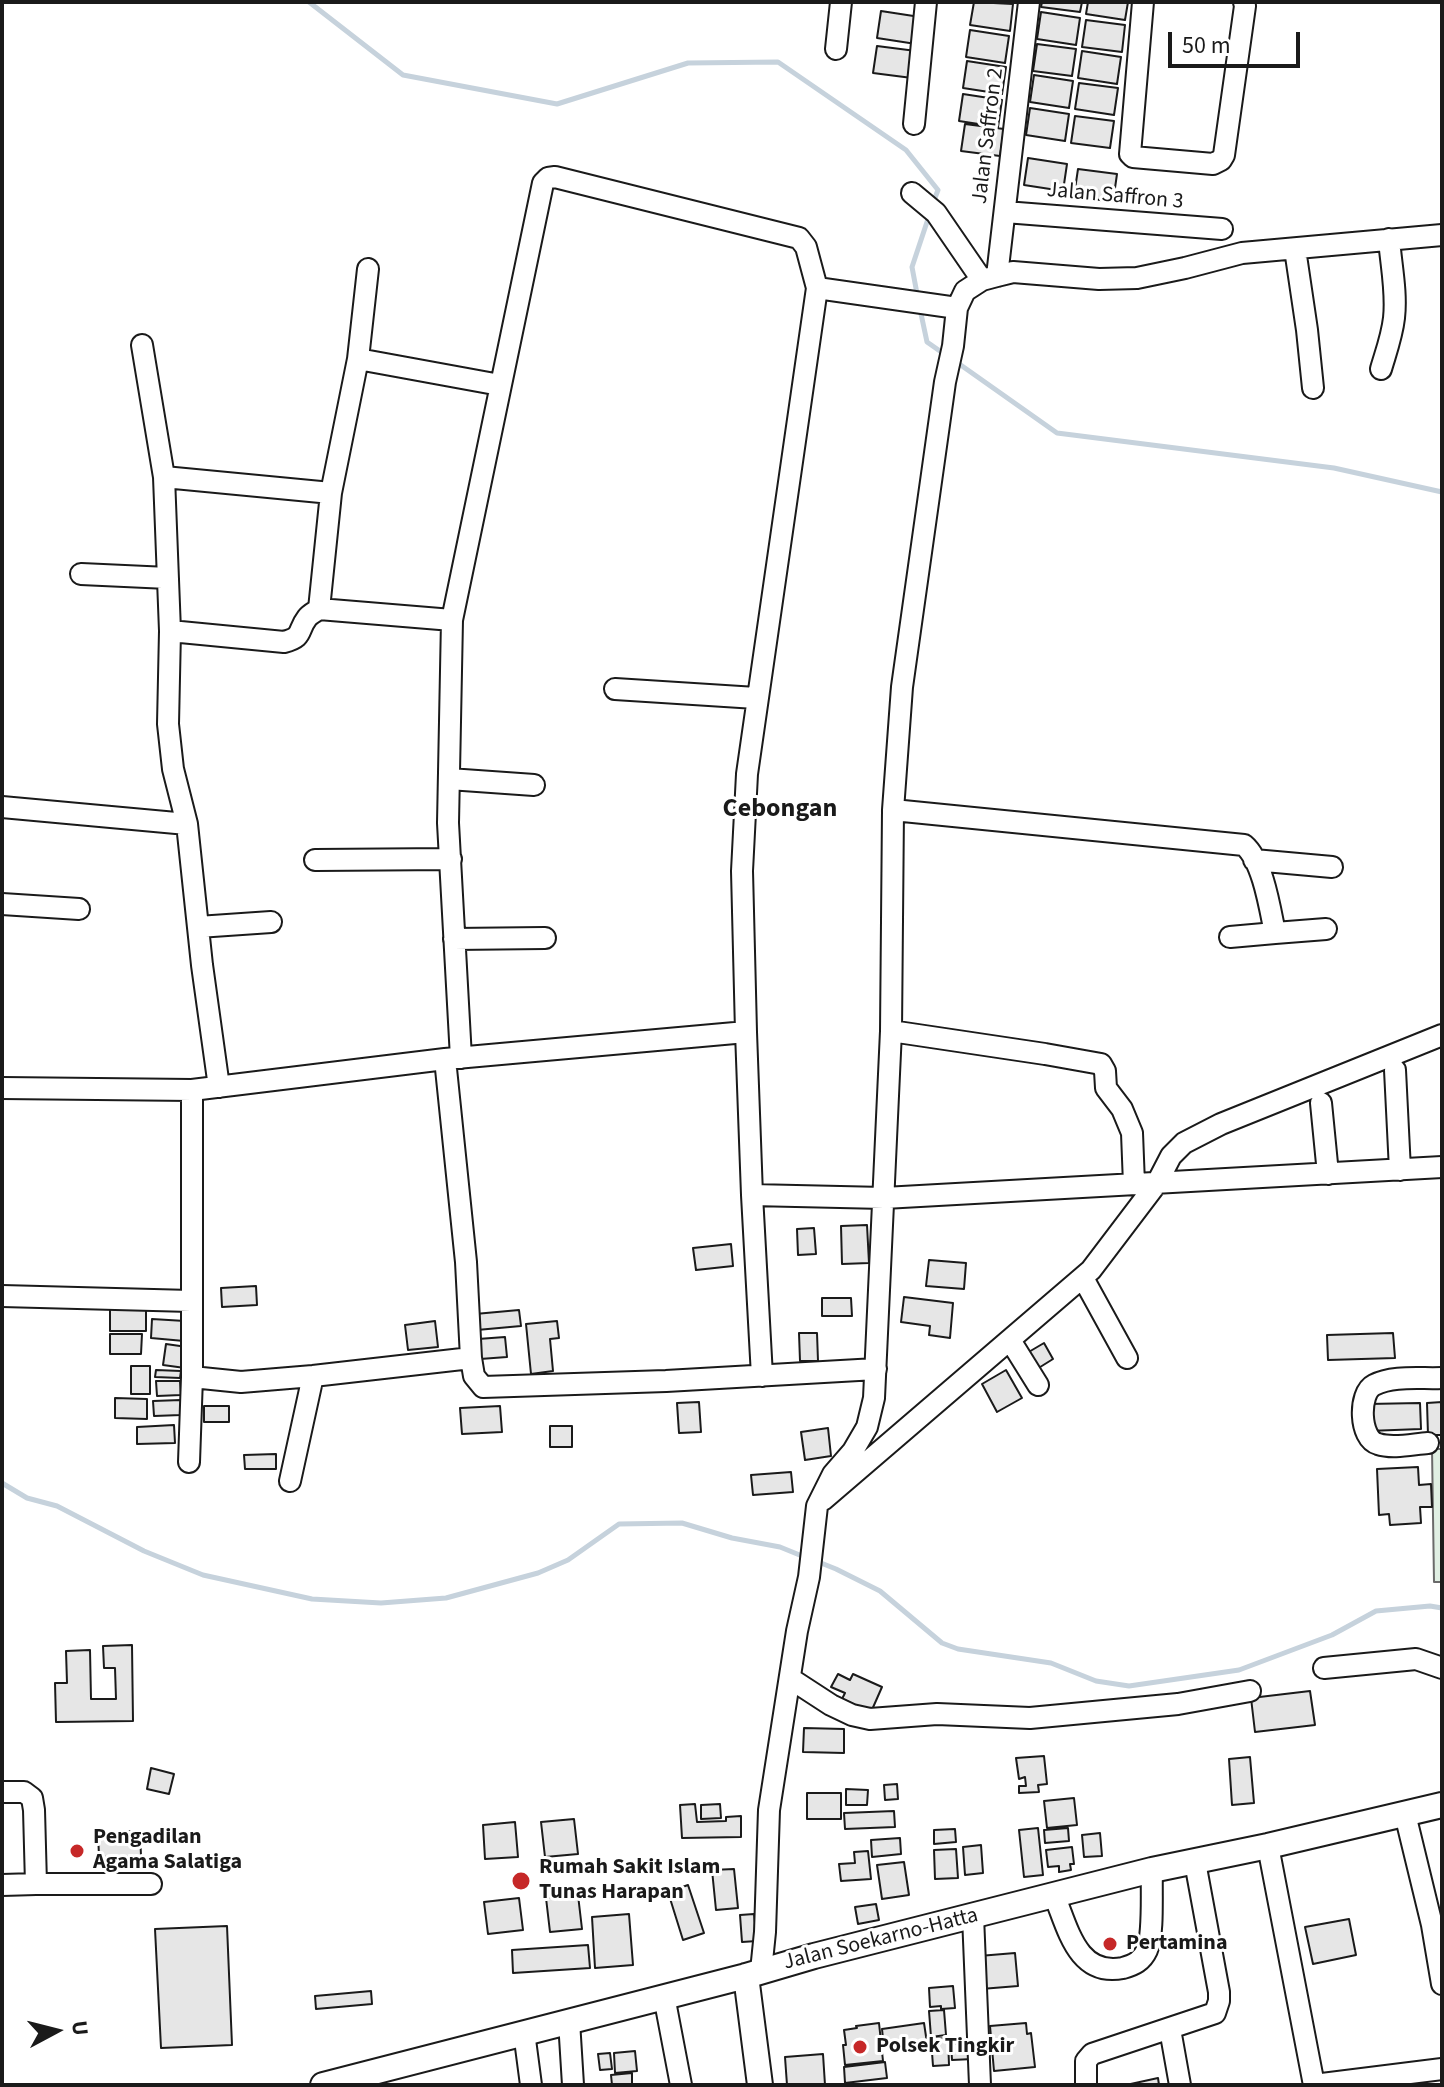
<!DOCTYPE html>
<html>
<head>
<meta charset="utf-8">
<style>
	body { margin:0 }
	#map { position:relative; width:1444px; height:2087px; overflow:hidden; background:#fff; font-family:"Source Sans 3",sans-serif }
	canvas { display:block }
	.frame { position:absolute; inset:0; border:4px solid #1a1a1a; pointer-events:none }
	.north { position:absolute; left:16px; top:1991px; width:80px; height:80px; -webkit-text-stroke:6px #fff; paint-order:stroke; rotate:83deg; font-size:22px; font-weight:700; line-height:32px; text-align:center; color:#1a1a1a }
	.north::after { content:''; display:block; margin:auto; width:28px; height:36px; background:#1a1a1a; clip-path:polygon(50% 0,100% 100%,50% 72%,0 100%) }
	.scale { position:absolute; left:1168px; top:32px; width:132px; height:36px; box-sizing:border-box; border:4px solid #1a1a1a; border-top:0; padding-left:10px; font-size:24px; line-height:28px; white-space:nowrap; color:#1a1a1a; -webkit-text-stroke:6px #fff; paint-order:stroke }
</style>
</head>
<body>
<div id="map">
<canvas width="1444" height="2087"></canvas>
<div class="frame"></div>
<div class="north">U</div>
<div class="scale">50 m</div>
</div>
<script>
const c = document.querySelector('canvas').getContext('2d');
c.lineJoin = 'round';
function fill(path, color) {
  c.fillStyle = color;
  c.fill(path, 'evenodd');
}
function stroke(path, color, width, dash) {
  c.strokeStyle = color;
  c.lineWidth = width;
  c.lineCap = dash ? 'butt' : 'round';
  c.setLineDash(dash || []);
  c.stroke(path);
}
function drawText(font, color, halo, rows, align = 'center') {
  c.font = font + ' "Source Sans 3",sans-serif';
  c.lineWidth = 6;
  c.setLineDash([]);
  c.textBaseline = 'middle';
  c.strokeStyle = halo;
  c.fillStyle = color;
  for (const [text, x, y, turn = 0] of rows) {
    c.save();
    c.translate(x, y);
    c.rotate((+turn || 0) * Math.PI / 180);
    c.textAlign = isNaN(turn) ? turn : align;
    if (halo) c.strokeText(text, 0, 0);
    c.fillText(text, 0, 0);
    c.restore();
  }
}
const green = new Path2D(`
	M1432,1449H1442V1582H1434Z`);
fill(green, '#e0efe3');
stroke(green, '#6a6a6a', 2);
stroke(new Path2D(`
	M309,2L403,75L557,104L688,63L778,62L906,150L938,190L933,203
	M918,299L912,267L929,216
	M920,309L927,342L947,356
	M955,361L1057,433L1334,468L1442,492
	M2,1483L27,1498L57,1506L144,1551L203,1575L312,1599L381,1603L446,1598L538,1573L568,1560L619,1524L682,1523L732,1538L780,1547L807,1558
	M816,1561L836,1569L880,1591L942,1643L958,1649L1051,1663L1096,1681L1129,1686L1239,1670L1332,1635L1376,1611L1430,1606L1442,1608`), '#c6d2dc', 5);
const building = new Path2D(`
	M974,2L1013,4L1010,31L970,25Z
	M1042,2H1082L1080,12L1041,7Z
	M1088,2H1128L1125,20L1086,14Z
	M881,11L920,17L916,44L877,38Z
	M1041,12L1080,18L1076,45L1037,39Z
	M1086,20L1125,25L1122,52L1082,47Z
	M970,30L1009,36L1005,63L966,57Z
	M1037,44L1076,49L1072,76L1033,71Z
	M877,46L916,51L912,78L873,73Z
	M1082,51L1121,57L1117,84L1078,78Z
	M967,61L1006,67L1002,94L963,88Z
	M1034,75L1073,81L1069,108L1030,102Z
	M1079,83L1118,88L1114,115L1075,109Z
	M963,94L1002,100L998,127L959,121Z
	M1030,108L1069,114L1065,141L1026,135Z
	M1075,116L1114,121L1110,148L1071,143Z
	M965,124L1004,129L1000,156L961,151Z
	M1028,158L1067,164L1063,191L1024,185Z
	M1078,169L1117,174L1113,202L1074,196Z
	M867,1225L869,1263L842,1264L841,1226Z
	M814,1228L816,1254L798,1255L797,1229Z
	M731,1244L733,1266L696,1270L693,1248Z
	M929,1260L966,1263L964,1289L926,1286Z
	M256,1286L257,1305L222,1307L221,1288Z
	M904,1297L953,1303L950,1338L929,1335L930,1326L901,1322Z
	M822,1298H851L852,1316H822Z
	M110,1309H146V1331H110Z
	M519,1310L521,1326L477,1330L475,1314Z
	M152,1319L185,1321L184,1341L151,1338Z
	M435,1321L438,1347L408,1350L405,1325Z
	M557,1321L559,1338L550,1339L553,1371L531,1374L526,1324Z
	M799,1333H817L818,1361H800Z
	M1393,1333L1395,1358L1328,1360L1327,1335Z
	M110,1334H142L141,1354H110Z
	M505,1337L507,1357L480,1359L478,1339Z
	M1044,1343L1053,1359L1037,1369L1027,1353Z
	M166,1344L187,1347L185,1368L163,1365Z
	M131,1366H150V1394H131Z
	M156,1370L181,1371L180,1378L155,1377Z
	M1006,1370L1022,1398L997,1412L982,1384Z
	M156,1381H180L181,1395L157,1396Z
	M115,1398L147,1399V1419L115,1418Z
	M181,1400V1415L154,1416L153,1401Z
	M699,1402L701,1432L679,1433L677,1403Z
	M1442,1402V1435H1428L1427,1403Z
	M1420,1403L1421,1429L1368,1431V1404Z
	M204,1406H229V1422H204Z
	M500,1406L502,1432L462,1434L460,1408Z
	M174,1425L175,1443L137,1444V1427Z
	M550,1426H572V1447H550Z
	M828,1428L831,1456L805,1460L801,1432Z
	M276,1454V1469H245L244,1455Z
	M1418,1467L1419,1485L1431,1484L1432,1507H1420L1421,1523L1390,1525L1389,1514L1379,1515L1377,1469Z
	M791,1472L793,1492L753,1495L751,1475Z
	M132,1645L133,1721L56,1722L55,1683H67L66,1651L90,1650L91,1699H116L115,1668H104L103,1646Z
	M838,1674L850,1680L853,1674L882,1687L871,1712L842,1699L845,1693L831,1687Z
	M1310,1691L1315,1725L1255,1732L1251,1698Z
	M804,1728L844,1729V1753L803,1752Z
	M1044,1756L1047,1784L1038,1785L1039,1792L1019,1793V1786H1026L1025,1777L1019,1779L1016,1758Z
	M1250,1757L1254,1803L1232,1805L1229,1759Z
	M151,1768L174,1774L169,1794L147,1789Z
	M897,1784L898,1799L885,1800L884,1785Z
	M846,1789L868,1790L867,1805H846Z
	M807,1793H841V1819H807Z
	M1074,1798L1077,1825L1047,1828L1044,1801Z
	M695,1804L697,1822L726,1821V1817L741,1816V1837L682,1838L680,1805Z
	M720,1804L721,1818L701,1819V1805Z
	M894,1811L895,1827L845,1829L844,1813Z
	M574,1819L578,1854L545,1857L541,1822Z
	M515,1822L518,1857L485,1859L483,1825Z
	M1038,1828L1043,1875L1024,1877L1019,1830Z
	M1068,1828L1069,1841L1045,1843L1044,1830Z
	M955,1829L956,1842L934,1844V1830Z
	M140,1831L141,1856L99,1857L98,1832Z
	M1100,1833L1102,1856L1084,1857L1082,1835Z
	M900,1838L901,1854L872,1857L871,1840Z
	M981,1845L983,1873L965,1875L963,1847Z
	M1072,1847L1074,1864H1070L1071,1870L1059,1872V1866L1048,1867L1046,1850Z
	M956,1849L958,1878L935,1879L934,1850Z
	M868,1851L871,1879L841,1881L839,1864L855,1863L854,1852Z
	M904,1862L909,1895L882,1899L877,1865Z
	M734,1869L738,1908L716,1910L712,1870Z
	M688,1885L704,1933L683,1940L668,1892Z
	M578,1895L582,1929L550,1932L546,1898Z
	M519,1898L523,1930L488,1934L484,1902Z
	M876,1904L879,1920L858,1924L855,1907Z
	M629,1914L633,1965L595,1968L592,1917Z
	M754,1914L757,1941L742,1942L740,1915Z
	M1349,1919L1356,1955L1313,1964L1305,1927Z
	M227,1926L232,2045L161,2048L155,1929Z
	M588,1945L590,1968L513,1973L512,1950Z
	M1015,1953L1018,1986L981,1989L979,1956Z
	M953,1986L955,2008L941,2009V2006L930,2007L929,1988Z
	M371,1991L372,2004L316,2009L315,1996Z
	M944,2010L946,2035L931,2037L929,2011Z
	M879,2023L883,2061L845,2065L843,2045H846L844,2030L857,2028L856,2026Z
	M924,2023L927,2043L907,2045L906,2042L890,2043L891,2047L884,2048L882,2029Z
	M1026,2023L1027,2034L1031,2033L1035,2067L994,2071L990,2026Z
	M948,2038L949,2065L933,2066L931,2039Z
	M972,2043L973,2059L952,2060L951,2044Z
	M635,2051L637,2071L615,2073L614,2053Z
	M610,2053L612,2069L600,2070L598,2054Z
	M823,2054L825,2085H787L785,2057Z
	M885,2062L887,2078L845,2083L844,2067Z
	M632,2073V2085H612L611,2075Z
	M1158,2078L1159,2085H1126Z`);
fill(building, '#e6e6e6');
stroke(building, '#1a1a1a', 2);
const minor = new Path2D(`
	M1143,2L1130,154L1133,157L1213,164L1221,160L1224,155L1245,6L1244,2
	M836,49L841,2
	M914,124L926,2
	M912,193L936,213L982,280
	M1005,212L1222,229
	M1295,249L1307,330L1313,388
	M368,269L358,359L500,385
	M997,276L1029,2
	M817,288L957,308
	M142,345L164,477L170,631L168,724L173,769L187,824L202,965L219,1087
	M1381,369C1386,352 1392,336 1394,318C1397,292 1391,265 1389,239
	M164,477L331,493
	M81,574L168,578
	M319,609L331,493L358,359
	M170,631L284,642C304,637 297,631 307,618C310,614 315,612 319,609L452,620
	M615,689L756,698
	M449,779L534,785
	M2,807L187,824
	M893,810L1244,845C1263,861 1270,909 1275,933L1326,929
	M315,860L451,859
	M1254,860L1332,867
	M2,904L79,909
	M198,927L271,922
	M1230,937L1275,933
	M454,939L545,938
	M891,1031L1045,1054L1101,1064L1105,1071L1106,1088L1122,1109L1132,1133L1134,1184
	M461,1058L448,823L452,620L543,183L548,178L555,177L799,238L806,247L817,288L747,774L742,871L746,1032
	M445,1059L466,1262L471,1358L474,1376L483,1387L666,1381L876,1369
	M1395,1070L1400,1170
	M2,1088L192,1090L445,1059L746,1032L752,1195L884,1198L1442,1167
	M192,1090V1377L241,1382L313,1376L471,1358
	M1321,1103L1328,1174
	M752,1195L762,1376
	M1083,1278L1127,1358
	M2,1296L191,1301
	M1010,1340L1038,1385
	M1428,1443C1413,1444 1393,1449 1378,1444C1359,1439 1358,1393 1374,1385C1393,1375 1421,1379 1442,1378
	M189,1462L192,1377
	M290,1481L313,1376
	M823,1500L1091,1270L1157,1183L1171,1156L1184,1143L1221,1124L1442,1035
	M1324,1668L1416,1659L1442,1668
	M791,1679L831,1705L852,1715L870,1719L937,1714L1030,1718L1178,1704L1250,1691
	M2,1792H24L32,1798L34,1810L36,1884H151
	M1405,1814L1432,1925L1442,1984
	M1268,1846L1314,2085L1442,2069
	M2,1885L36,1884
	M1054,1895C1068,1928 1077,1977 1123,1968C1134,1965 1142,1961 1147,1950C1154,1934 1151,1890 1152,1870
	M973,1916L980,2085
	M761,1971L765,1932L769,1810L797,1631L809,1577L817,1506L833,1474L853,1451L867,1427L874,1398L891,1031L893,810L902,687L945,382L953,346L957,308L965,291L982,280L997,276L1013,272L1099,279L1137,278L1185,268L1242,253L1442,235
	M664,1996L681,2085
	M569,2021L573,2085
	M1170,2029L1180,2085
	M524,2032L531,2085
	M1086,2085V2061L1092,2054L1215,2013L1219,2001V1992L1195,1862`);
const major = new Path2D(`
	M746,1976L760,2085
	M323,2085L746,1976L814,1956L1152,1870L1268,1846L1442,1805`);
stroke(minor, '#1a1a1a', 24);
stroke(major, '#1a1a1a', 28);
stroke(minor, '#fff', 20);
stroke(major, '#fff', 24);
for (const [x, y, r, color] of [
	[77,1851,8,"#c62828"],
	[521,1881,10,"#c62828"],
	[1110,1944,8,"#c62828"],
	[860,2047,8,"#c62828"]
]) {
  const dot = new Path2D();
  dot.arc(x, y, r, 0, 2 * Math.PI);
  c.fillStyle = color;
  c.fill(dot);
  stroke(dot, '#fff', 3);
}
drawText('22px', '#1a1a1a', '#fff', [
	["Jalan Saffron 2",989,136,-83],
	["Jalan Saffron 3",1115,197,5],
	["Jalan Soekarno-Hatta",881,1940,-14]
]);
drawText('bold 22px', '#1a1a1a', '#fff', [
	["Pengadilan",93,1838],
	["Agama Salatiga",93,1863],
	["Rumah Sakit Islam",539,1868],
	["Tunas Harapan",539,1893],
	["Pertamina",1126,1944],
	["Polsek Tingkir",876,2047]
], 'left');
drawText('bold 26px', '#1a1a1a', '#fff', [
	["Cebongan",780,810]
]);
</script>
</body>
</html>
